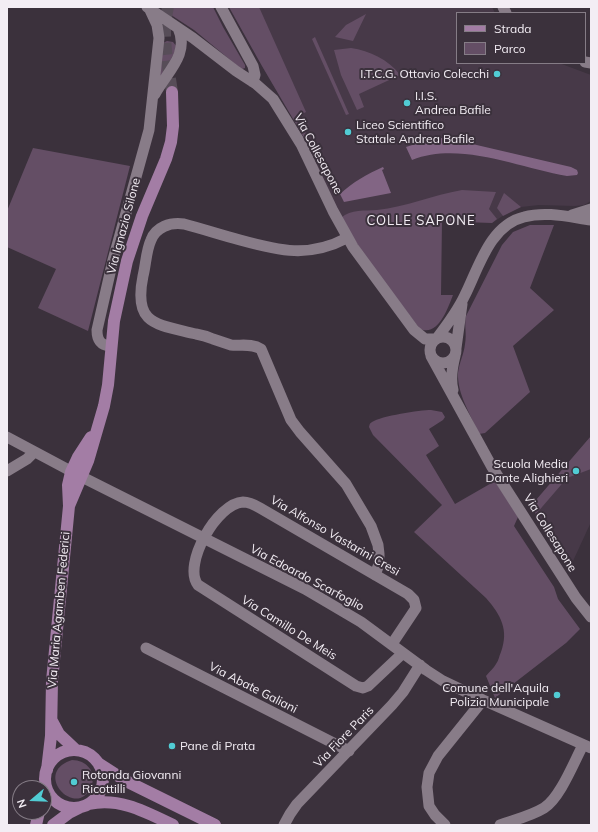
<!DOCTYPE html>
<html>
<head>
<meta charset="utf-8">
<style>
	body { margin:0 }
	#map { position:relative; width:598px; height:832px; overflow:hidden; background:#3b313c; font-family:Mulish,sans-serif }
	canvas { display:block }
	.frame { position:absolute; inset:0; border:8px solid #f3edf4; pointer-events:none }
	.legend { position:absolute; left:456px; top:12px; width:130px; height:52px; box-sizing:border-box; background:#3b313c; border:1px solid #857c86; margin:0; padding:5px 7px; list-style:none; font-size:12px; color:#f3edf4 }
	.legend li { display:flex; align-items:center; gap:8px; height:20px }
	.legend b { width:20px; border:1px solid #857c86 }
	.north { position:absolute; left:12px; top:780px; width:40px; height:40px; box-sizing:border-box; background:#3b313c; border:1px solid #857c86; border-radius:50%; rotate:251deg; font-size:11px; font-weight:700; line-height:16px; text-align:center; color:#f3edf4 }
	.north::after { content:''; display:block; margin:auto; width:14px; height:18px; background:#51ccd4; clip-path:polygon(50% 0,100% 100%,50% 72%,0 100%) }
</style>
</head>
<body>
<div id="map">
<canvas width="598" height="832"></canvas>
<div class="frame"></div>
<ul class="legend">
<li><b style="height:5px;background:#a37da5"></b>Strada</li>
<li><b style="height:11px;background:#644e65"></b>Parco</li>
</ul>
<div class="north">N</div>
</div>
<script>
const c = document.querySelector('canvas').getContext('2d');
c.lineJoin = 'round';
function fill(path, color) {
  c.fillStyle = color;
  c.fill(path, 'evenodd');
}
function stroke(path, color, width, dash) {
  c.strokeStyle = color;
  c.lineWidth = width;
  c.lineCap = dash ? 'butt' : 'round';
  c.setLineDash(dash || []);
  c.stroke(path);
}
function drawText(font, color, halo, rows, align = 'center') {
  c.font = font + ' Mulish,sans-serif';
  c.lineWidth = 4;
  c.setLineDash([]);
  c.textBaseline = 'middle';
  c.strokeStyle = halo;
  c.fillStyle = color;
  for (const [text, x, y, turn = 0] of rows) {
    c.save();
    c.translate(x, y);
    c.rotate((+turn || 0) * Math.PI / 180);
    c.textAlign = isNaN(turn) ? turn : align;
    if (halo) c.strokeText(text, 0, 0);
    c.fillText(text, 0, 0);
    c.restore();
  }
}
fill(new Path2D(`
	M229,7H492L495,13H457V63H559L591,75V201L584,205L575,206L539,205L521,207L504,215L492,223L340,218L306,141L262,66Z
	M591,436V522L573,561L530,507Z`), '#473948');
fill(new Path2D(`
	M167,7H213L223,27L245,65V68L242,69L240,68L194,30L165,11Z
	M229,7H259L306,112L298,116L309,140L306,141L262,66Z
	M366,14L353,41L335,37L346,25Z
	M315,37L349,114L346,115L312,39Z
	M167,41L173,42L177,47L162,77L158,76L163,43Z
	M351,48C370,51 388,59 400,75L359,94L364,107L357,110L341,75L334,50Z
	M33,148L130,166L88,331L38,308L56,269L7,247V211Z
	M462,190L496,192L489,209L497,219L492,223L442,221L441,295H453C448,308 438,337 420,329L366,258L341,218C351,209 365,211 377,210C406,207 433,195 462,190Z
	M504,193L521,207L503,216L497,208Z
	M530,225H554L530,288L554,310L513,346L530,392L485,433L479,434C471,415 457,394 458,373C459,363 464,354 465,344C467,334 464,325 466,316L502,245L513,232Z
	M431,410L442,412L445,417L443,420L429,429L439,446L426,455L455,504L495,481L518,517L514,526L554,587L558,599L580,629L566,643L495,698L486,676C489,672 494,668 496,664C499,660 499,656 501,652C509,630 501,615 486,598L414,532L442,505L373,435L369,427C370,424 369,424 372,422C381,416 420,410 431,410Z
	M591,436V469L567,478L536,514L530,507Z
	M72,760C86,760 98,772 91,787C77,820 31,773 72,760Z`), '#644e65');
fill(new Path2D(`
	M443,138L451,139L571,167L577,170L578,173L577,175L567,176C518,168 461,141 412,160L406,147L431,139Z
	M383,167L384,169L382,170L391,193L344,202L340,194C353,182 367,174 383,167Z`), '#826584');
stroke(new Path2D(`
	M168,7C161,35 168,64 172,92`), '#574d58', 12, [12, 6]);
stroke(new Path2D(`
	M147,7L193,38L236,71L256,84L273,99L301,144L333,211L353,247L414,330L425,339H435
	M221,7L253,66L255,75L253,82
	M503,7L506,13
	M585,62L591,63
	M155,94C167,72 190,54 178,28
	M572,215L591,209
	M347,238C309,258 280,251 240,240C221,235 203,229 184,224C170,222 156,227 151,240C146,251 146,264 143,276C133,325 156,324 196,334C202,335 208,337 213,339C219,341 225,343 231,345C240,346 252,343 261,349L291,420L300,432L346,484L371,526L378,545L379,554V564L375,575
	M430 350a13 13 0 1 1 26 0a13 13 0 1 1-26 0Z
	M437,338C447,325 458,310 465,295C479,267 490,225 524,217C546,211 569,217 591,220
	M110,346C100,345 97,340 97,330L113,260L149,130L159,38L157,25L150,10
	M456,348L462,304
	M431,356L492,467L576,598L591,617
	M453,390C450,379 452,368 455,356
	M7,437L82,477L305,589L361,622L426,670L443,681L483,700L591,748
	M7,471L27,459L34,452
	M392,644L416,608L414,600L408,594L260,508C255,505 249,502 243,502C217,503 182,565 198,585L356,686L363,688L368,686L403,653
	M146,648L349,751
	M284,825L290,814L297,804L392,705L403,692L420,665
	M445,825L435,815L429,806L427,787L429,773L438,756L483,700
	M500,825C514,820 531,816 544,808C560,798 574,762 583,745`), '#887c88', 11);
stroke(new Path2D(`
	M69,506L88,461L104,406L108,385L114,321L127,261L142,216L166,159L171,142L173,126L172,92
	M52,721L59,734L76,750
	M45 779a29 29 0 1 1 58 0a29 29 0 1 1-58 0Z
	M98,763L126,781L215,825
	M47,770L51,736L52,681L69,506L68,485L71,472L78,457L91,437
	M89,804C119,797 146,812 173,825
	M36,825L39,812
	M53,825L69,813L79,808`), '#a37da5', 12);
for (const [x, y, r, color] of [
	[497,74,4,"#51ccd4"],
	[407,103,4,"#51ccd4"],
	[348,132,4,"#51ccd4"],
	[576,471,4,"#51ccd4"],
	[557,695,4,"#51ccd4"],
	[172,746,4,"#51ccd4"],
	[74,782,4,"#51ccd4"]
]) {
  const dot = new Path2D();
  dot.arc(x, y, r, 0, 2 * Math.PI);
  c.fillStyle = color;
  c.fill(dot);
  stroke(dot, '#3b313c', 1.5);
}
drawText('12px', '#f3edf4', '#3b313c', [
	["I.T.C.G. Ottavio Colecchi",489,74,"right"],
	["I.I.S.",415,96],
	["Andrea Bafile",415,110],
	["Liceo Scientifico",356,125],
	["Statale Andrea Bafile",356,139],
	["Scuola Media",568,464,"right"],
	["Dante Alighieri",568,478,"right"],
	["Comune dell'Aquila",549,688,"right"],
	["Polizia Municipale",549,702,"right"],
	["Pane di Prata",180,746],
	["Rotonda Giovanni",82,775],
	["Ricottilli",82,789]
], 'left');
drawText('12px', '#f3edf4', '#3b313c', [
	["Via Collesapone",318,154,62],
	["Via Ignazio Silone",124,226,-75],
	["Via Collesapone",550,533,58],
	["Via Alfonso Vastarini Cresi",335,536,30],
	["Via Edoardo Scarfoglio",307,578,28],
	["Via Maria Agamben Federici",59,610,-85],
	["Via Camillo De Meis",289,628,32],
	["Via Abate Galiani",253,688,27],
	["Via Fiore Paris",344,737,-46]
]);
c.letterSpacing = '1px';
drawText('13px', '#f3edf4', '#3b313c', [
	["COLLE SAPONE",421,221]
]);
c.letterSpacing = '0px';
</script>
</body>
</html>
